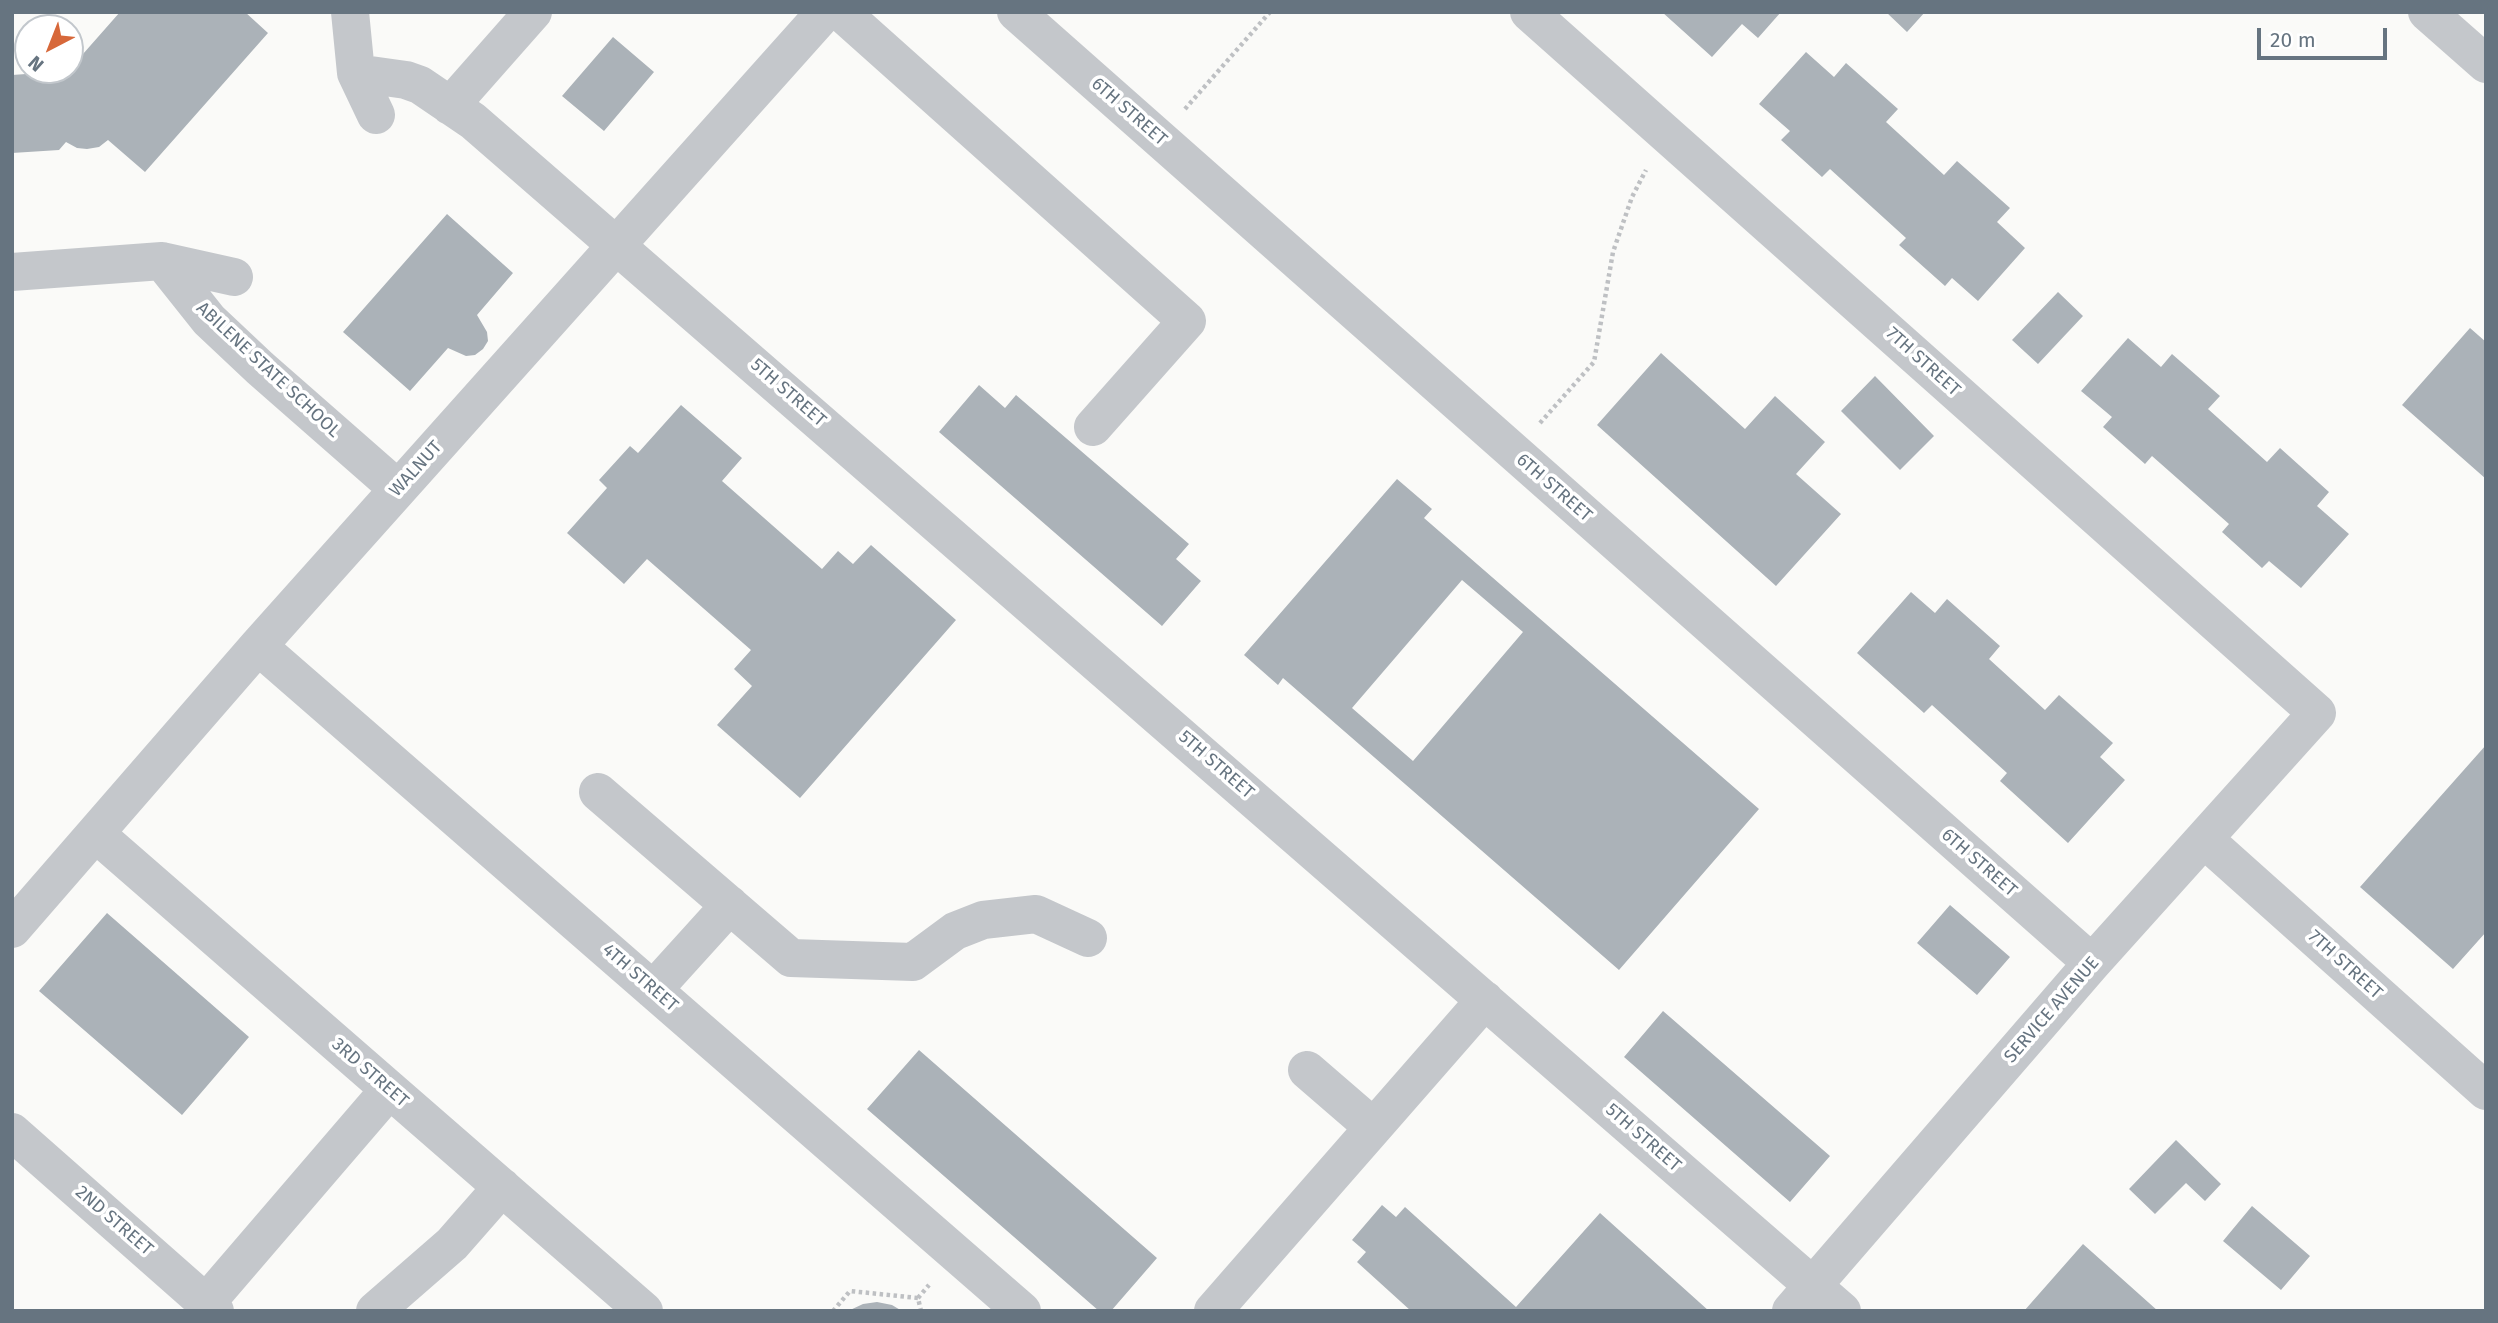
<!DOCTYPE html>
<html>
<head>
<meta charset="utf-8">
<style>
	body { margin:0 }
	#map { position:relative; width:2498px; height:1323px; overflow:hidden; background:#fafaf8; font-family:"Fira Sans",sans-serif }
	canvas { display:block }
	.frame { position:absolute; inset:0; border:14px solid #667480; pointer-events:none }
	.north { position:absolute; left:14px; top:14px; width:70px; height:70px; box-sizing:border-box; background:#fff; border:2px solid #c2c7cc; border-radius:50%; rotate:222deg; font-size:19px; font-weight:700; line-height:28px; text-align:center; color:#667480 }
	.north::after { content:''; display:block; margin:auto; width:24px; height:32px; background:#d7683a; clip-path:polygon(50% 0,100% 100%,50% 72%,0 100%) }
	.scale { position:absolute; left:2257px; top:28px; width:130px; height:32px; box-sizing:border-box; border:4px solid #667480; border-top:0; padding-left:9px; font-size:21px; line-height:24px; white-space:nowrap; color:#667480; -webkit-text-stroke:5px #fff; paint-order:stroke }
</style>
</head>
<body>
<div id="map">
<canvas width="2498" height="1323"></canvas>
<div class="frame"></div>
<div class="north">N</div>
<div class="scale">20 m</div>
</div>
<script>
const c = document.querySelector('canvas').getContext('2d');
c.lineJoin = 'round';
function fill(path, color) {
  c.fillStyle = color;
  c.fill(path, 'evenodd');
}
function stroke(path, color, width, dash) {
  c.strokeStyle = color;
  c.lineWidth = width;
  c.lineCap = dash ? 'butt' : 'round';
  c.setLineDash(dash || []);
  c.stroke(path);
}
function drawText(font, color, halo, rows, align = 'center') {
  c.font = font + ' "Fira Sans",sans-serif';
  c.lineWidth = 7;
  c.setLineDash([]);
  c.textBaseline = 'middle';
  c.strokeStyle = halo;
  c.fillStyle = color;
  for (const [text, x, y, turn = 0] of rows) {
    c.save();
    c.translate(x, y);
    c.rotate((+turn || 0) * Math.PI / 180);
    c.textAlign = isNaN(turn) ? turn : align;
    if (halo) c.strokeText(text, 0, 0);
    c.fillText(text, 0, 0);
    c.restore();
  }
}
fill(new Path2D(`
	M120,12H245L268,33L145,172L108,140L99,147L87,149L77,148L66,142L59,150L12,153V75L68,71Z
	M1662,12H1781L1758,38L1742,24L1712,57Z
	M1886,12H1925L1907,32Z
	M613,37L654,72L604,131L562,96Z
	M1806,52L1834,77L1846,63L1898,109L1886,122L1944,175L1957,161L2010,208L1997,222L2025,248L1978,301L1952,278L1945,286L1899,245L1906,238L1830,169L1822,177L1781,140L1790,131L1759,104Z
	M447,214L513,273L477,315L487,332L488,341L483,349L475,355L466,356L448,348L410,391L343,332Z
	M2058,292L2083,316L2038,364L2012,340Z
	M2470,328L2486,342V479L2402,405Z
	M2128,338L2161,367L2172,354L2220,396L2208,409L2267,462L2280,448L2329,492L2317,506L2349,534L2301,588L2269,561L2262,568L2222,532L2229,524L2152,456L2145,464L2103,427L2112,417L2081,391Z
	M1661,353L1745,429L1775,396L1825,442L1796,474L1841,514L1776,586L1597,425Z
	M1875,376L1934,436L1900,470L1841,411Z
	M979,385L1005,408L1016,395L1189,544L1176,559L1201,581L1162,626L939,432Z
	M681,405L742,458L722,481L822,569L838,551L853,564L871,545L956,620L800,798L717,725L752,686L734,669L751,650L647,559L624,584L567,533L607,488L599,480L630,446L638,453Z
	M1397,479L1432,509L1424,518L1759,809L1619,970L1283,678L1278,685L1244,655ZM1462,580L1523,632L1413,761L1352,708Z
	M1911,592L1935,613L1947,599L2000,646L1989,659L2045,710L2059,695L2113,743L2100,757L2125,780L2068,843L2000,781L2007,773L1932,705L1924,713L1857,653Z
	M2486,745V932L2453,969L2360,887Z
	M1950,905L2010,957L1977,995L1917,943Z
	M107,913L249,1037L182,1115L39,991Z
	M1663,1011L1830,1156L1790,1202L1624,1057Z
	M919,1050L1157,1258L1111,1311H1099L867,1109Z
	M2176,1140L2221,1184L2205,1201L2186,1183L2155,1214L2129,1189Z
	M1382,1205L1396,1217L1405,1207L1516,1307L1600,1213L1709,1311H1411L1357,1262L1366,1252L1352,1240Z
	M2252,1206L2310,1256L2281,1290L2223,1241Z
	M2083,1244L2158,1311H2024Z
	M877,1302L892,1305L902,1311H848L863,1304Z`), '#abb2b8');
stroke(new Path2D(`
	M1185,109L1270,12
	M1540,423L1594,362L1613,252L1632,197L1646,170
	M918,1298L929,1285
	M833,1311L850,1291L918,1298L921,1311`), '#bec0c3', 4.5, [3.5, 3.5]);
stroke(new Path2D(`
	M350,12L356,73L406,80L420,85L473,121L1842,1311
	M841,12L1187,321L1093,427
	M1016,12L2092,963
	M1529,12L2317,713L2092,963L1791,1311
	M2427,12L2486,64
	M356,73L376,115
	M450,106L533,12
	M162,261L234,277
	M12,272L162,261L209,320L260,368L398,489
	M258,646L1022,1311
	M598,792L791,958L913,962L955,931L983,920L1036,914L1088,938
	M96,834L644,1311
	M2204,839L2486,1091
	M12,929L258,646L825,12
	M653,990L730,905
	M1307,1070L1373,1127
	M12,1132L215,1311
	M206,1303L389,1090
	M375,1311L452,1244L502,1187
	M1213,1311L1485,1000`), '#c4c7cb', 38);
drawText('18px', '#667480', '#fff', [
	["6TH STREET",1129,112,41],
	["7TH STREET",1923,362,42],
	["ABILENE STATE SCHOOL",268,370,43],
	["5TH STREET",788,393,41],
	["WALNUT",416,469,-48],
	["6TH STREET",1554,488,41],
	["5TH STREET",1216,765,41],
	["6TH STREET",1979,863,41],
	["7TH STREET",2345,965,42],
	["4TH STREET",640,978,41],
	["SERVICE AVENUE",2052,1010,-49],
	["3RD STREET",370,1073,41],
	["5TH STREET",1643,1138,41],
	["2ND STREET",114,1221,41]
]);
</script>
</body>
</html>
